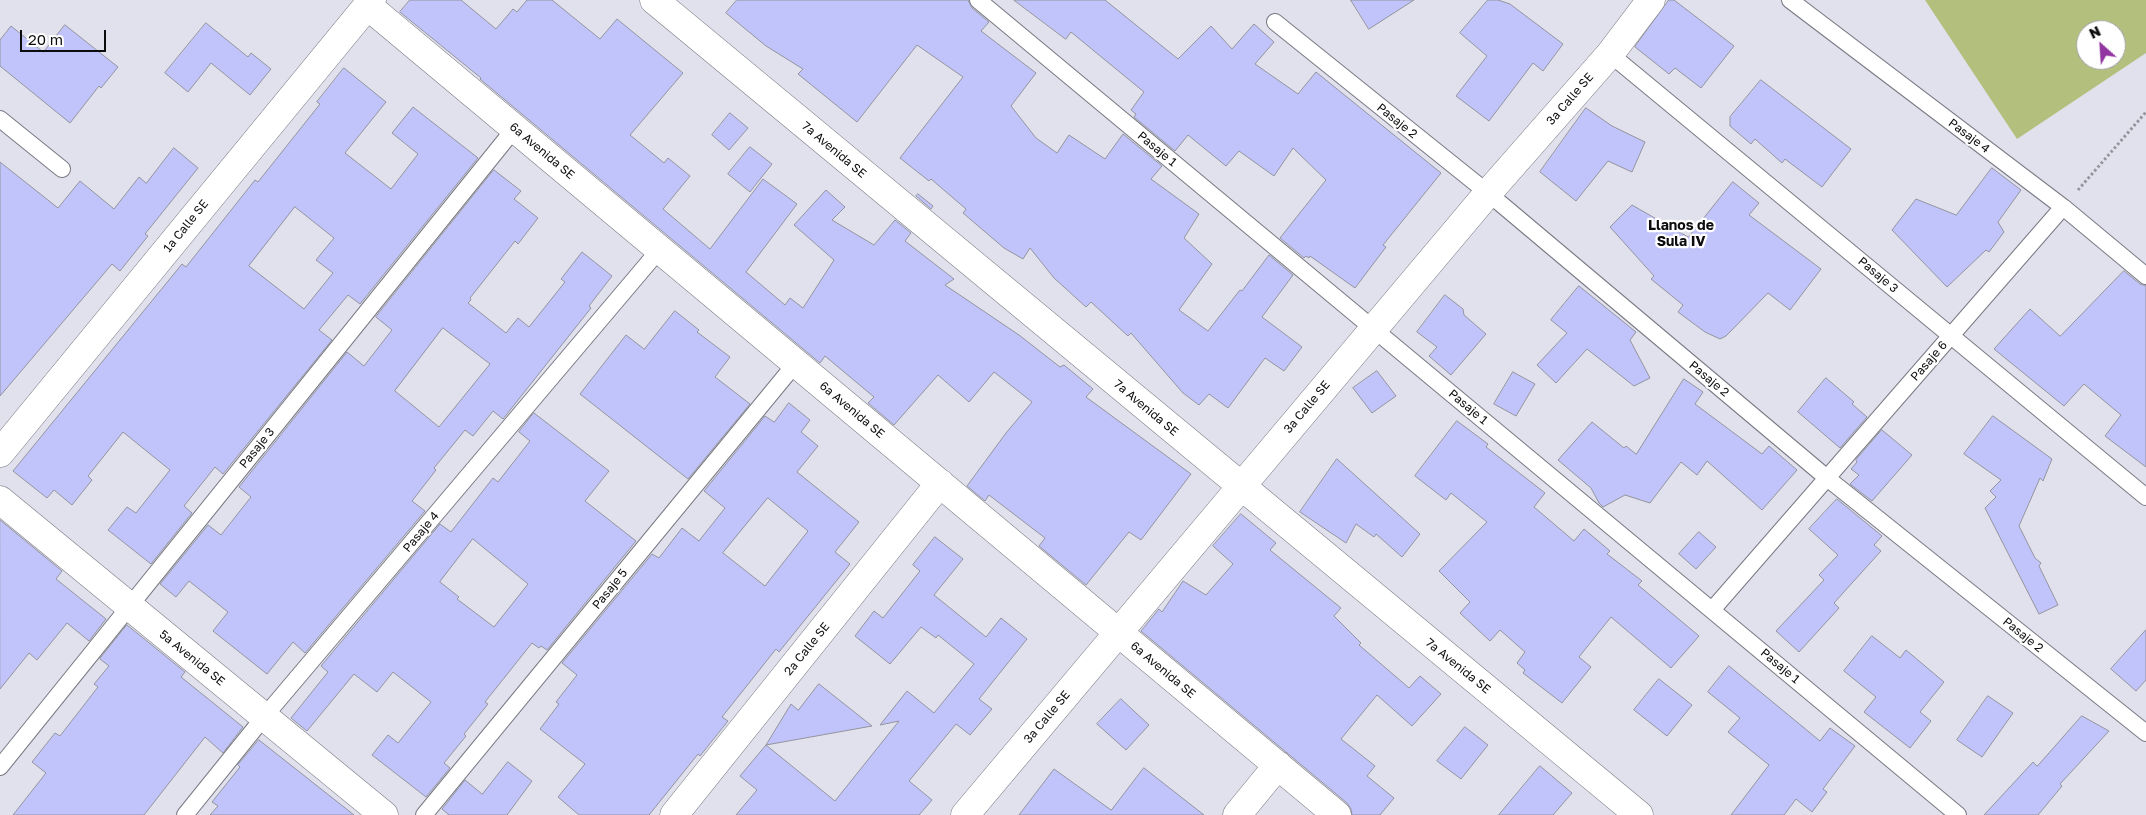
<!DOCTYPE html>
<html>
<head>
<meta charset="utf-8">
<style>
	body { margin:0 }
	#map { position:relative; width:2146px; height:815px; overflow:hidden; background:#e0e1ec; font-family:"Golos Text",sans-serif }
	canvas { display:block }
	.north { position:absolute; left:2076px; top:20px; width:50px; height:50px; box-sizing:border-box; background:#fff; border:1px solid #9e9e9f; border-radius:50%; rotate:334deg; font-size:14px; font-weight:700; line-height:20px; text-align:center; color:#0c0c0f }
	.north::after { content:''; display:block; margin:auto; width:18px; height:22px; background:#9237a2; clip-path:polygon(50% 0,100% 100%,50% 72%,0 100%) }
	.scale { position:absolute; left:20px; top:30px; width:86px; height:22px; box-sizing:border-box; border:2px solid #0c0c0f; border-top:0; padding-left:6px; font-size:15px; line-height:18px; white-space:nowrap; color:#0c0c0f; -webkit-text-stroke:4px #fff; paint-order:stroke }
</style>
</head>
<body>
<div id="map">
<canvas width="2146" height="815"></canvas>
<div class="north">N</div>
<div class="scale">20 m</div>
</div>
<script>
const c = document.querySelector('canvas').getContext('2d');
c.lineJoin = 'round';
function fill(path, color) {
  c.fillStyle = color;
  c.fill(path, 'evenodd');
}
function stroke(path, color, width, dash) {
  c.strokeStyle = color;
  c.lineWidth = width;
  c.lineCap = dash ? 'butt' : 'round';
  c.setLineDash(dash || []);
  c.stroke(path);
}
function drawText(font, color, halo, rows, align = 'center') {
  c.font = font + ' "Golos Text",sans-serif';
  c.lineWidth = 4.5;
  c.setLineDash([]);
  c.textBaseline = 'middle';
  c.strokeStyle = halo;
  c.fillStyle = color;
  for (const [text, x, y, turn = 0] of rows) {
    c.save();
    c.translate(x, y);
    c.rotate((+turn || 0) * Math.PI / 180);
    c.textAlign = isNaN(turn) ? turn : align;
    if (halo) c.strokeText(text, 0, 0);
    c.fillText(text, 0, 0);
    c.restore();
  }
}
fill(new Path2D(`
	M1925,0H2146V53L2017,139ZM2086,30H2116V60H2086Z`), '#b3c07d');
const building = new Path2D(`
	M410,0H461L496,29L513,9L517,12L527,0H552L600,39L617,19L683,73L630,135L664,163L668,158L690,176L663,209L710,249L763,179L797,204L746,272L785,305L790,298L803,308L834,260L794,225L826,190L845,207L832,220L874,245L895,220L911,233L905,241L954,279L945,285L1019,335L1060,367L1064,365L1093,389L1086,397L1191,474L1141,540L1129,532L1086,585L1039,546L1045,538L989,495L985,501L967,486L1006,433L1032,402L994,372L969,402L938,375L894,425L868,403L874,397L825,356L820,363L480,79L481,78L400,12Z
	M737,0H968L972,8L989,22L981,31L1036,73L1011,106L1036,138L1057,153L1069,135L1105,159L1123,134L1162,166L1151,179L1199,214L1184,238L1212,264L1179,310L1208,331L1240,290L1242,291L1269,255L1293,275L1262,317L1302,347L1284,371L1265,358L1228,408L1209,394L1199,405L1183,393L1131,333L1128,336L1091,302L1086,307L1054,278L1030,248L1023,259L1004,248L963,213L966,209L931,179L929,181L900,158L963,77L917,45L857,122L798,74L803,69L766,46L726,13Z
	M1014,0H1105L1178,59L1211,26L1232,49L1254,24L1274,42L1255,64L1298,94L1316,72L1441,173L1383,245L1386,247L1355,288L1310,256L1309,258L1306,256L1304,258L1280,238L1326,180L1293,148L1274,176L1239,151L1226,166L1188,135L1175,151L1134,117L1136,114L1131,110L1144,92L1071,32L1066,39Z
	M1351,0H1414L1369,29Z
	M1488,0H1498L1510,4L1563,44L1543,71L1533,63L1489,121L1456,96L1487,56L1460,33Z
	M1669,0H1674L1734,46L1701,88L1675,68L1669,74L1635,47Z
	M206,23L248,57L251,53L271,69L250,95L211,63L188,92L165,73Z
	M65,25L118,67L101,88L99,86L70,123L0,66V40L11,26L43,52Z
	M344,68L386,102L345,153L391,189L418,154L392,133L413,107L478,158L360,304L348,295L319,330L332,340L223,474L215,467L184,506L192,513L151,564L108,530L127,507L136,513L170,470L123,432L88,476L92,480L72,505L54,490L47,498L13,471L182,264L186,267L255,180L258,182L320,104L317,102ZM295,207L334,238L316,260L333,273L304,309L249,266Z
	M1761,80L1851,149L1822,187L1785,159L1782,163L1755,139L1751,144L1730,126V117Z
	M1586,108L1612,126L1645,142L1632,172L1608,161L1576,201L1540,172Z
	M730,113L748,128L729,150L712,135Z
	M750,147L772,164L750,192L728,174Z
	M174,148L198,168L145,234L148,236L120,271L112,264L0,396V162L58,208L80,181L114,209L139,177L146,183Z
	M1992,168L2021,190L1998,222L2004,232L1989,252L1986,250L1947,287L1892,230L1916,199L1956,215Z
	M494,170L521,191L514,199L538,218L518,244L515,241L470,298L471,300L468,303L506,333L518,318L529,327L565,282L561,279L582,252L612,276L589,306L591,308L503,419L493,411L473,436L465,430L434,468L436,470L412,501L425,511L305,653L293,642L267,674L213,631L228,612L189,581L176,597L160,584L208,525L221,535L251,497L239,487L347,352L364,366L392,330L376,317ZM443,328L490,364L439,427L395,391Z
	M1733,182L1759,203L1749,215L1821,269L1790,310L1768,293L1726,336L1720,339L1705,332L1678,312L1683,305L1651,279L1654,276L1610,227L1632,205L1688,237Z
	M918,194L933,206L931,209L916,196Z
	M2124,271L2140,284L2146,286V467L2105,436L2121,415L2084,384L2064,406L1994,349L2030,309L2060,336Z
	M1579,286L1636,332L1630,340L1650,378L1634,386L1587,349L1556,383L1537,365L1567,333L1551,320Z
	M1445,295L1463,309L1464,315L1486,334L1451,375L1429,356L1437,347L1417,332Z
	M675,311L699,330L697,332L730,357L715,377L750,404L688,479L580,394L626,335L644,349Z
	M1377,371L1396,396L1372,413L1353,388Z
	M1513,372L1535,384L1516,416L1494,404Z
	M1826,378L1854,402L1852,404L1867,417L1840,448L1798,412Z
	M1684,379L1703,392L1695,404L1762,454L1769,446L1797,470L1762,510L1707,461L1697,475L1681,462L1650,503L1625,495L1603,507L1599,503L1591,488L1558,460L1592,422L1624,448L1626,446L1636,454Z
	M789,403L810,420L801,432L818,446L797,472L859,522L835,552L850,564L779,652L776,649L753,678L722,717L728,721L700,756L698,754L649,815H579L558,797L585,764L540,729L559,704L556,702L577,675L562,663L652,554L659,558L682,528L699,541L725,508L704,491L765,416L774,422ZM768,498L808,531L765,586L723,553Z
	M534,413L609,471L585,501L636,541L547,650L541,646L539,648L532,643L485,702L488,704L464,734L466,736L444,763L450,768L426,797L372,755L388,735L398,743L431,702L393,672L377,692L354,674L307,731L291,718L328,672L321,666L440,524L451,532L493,478L498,482L530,441L519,432ZM473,539L528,584L494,627L457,599L459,597L440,582Z
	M1993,416L2052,459L2043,481L2040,478L2019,526L2035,558L2041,563L2039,566L2058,605L2039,614L1985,508L1996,497L1990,491L2001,480L1964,454Z
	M1457,421L1488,444L1486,447L1545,493L1534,507L1574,541L1584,529L1610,551L1607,554L1642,581L1638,585L1699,636L1671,668L1611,617L1579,657L1591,667L1562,703L1523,673L1525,670L1517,663L1525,652L1500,630L1490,641L1460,613L1470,602L1439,571L1487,522L1451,493L1446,500L1415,476Z
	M1882,430L1912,455L1872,501L1850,484L1859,475L1851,469L1857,462L1856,460Z
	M1337,459L1420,534L1402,557L1376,534L1374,537L1356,524L1346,543L1300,512Z
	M1837,499L1882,536L1874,545L1881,551L1834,603L1839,608L1799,652L1776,631L1824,580L1819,575L1838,555L1809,529Z
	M1241,514L1276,543L1270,550L1341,608L1334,616L1361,643L1359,645L1409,688L1420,676L1441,694L1412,726L1377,695L1341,739L1375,766L1367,776L1394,798L1380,815H1352L1351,809L1347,803L1141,631L1159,609L1162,612L1183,581L1206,595L1233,564L1213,546Z
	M0,520L62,571L56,579L106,619L89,641L67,623L37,660L29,653L0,689Z
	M1699,532L1716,547L1696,569L1679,554Z
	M935,537L963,559L934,595L986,637L1001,618L1027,639L979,699L992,709L970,735L956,724L909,781L932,800L919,815H736L757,790L740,776L766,745L835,801L899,721L880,725L907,691L934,713L974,664L938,635L936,638L921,627L890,664L855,636L874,611L883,618L920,571L913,565Z
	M127,625L185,672L181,677L243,727L223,753L205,737L144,815H13L46,773L32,762L55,733L60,736L98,687L94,684L109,666L100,659Z
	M2146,630V680L2136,691L2111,669Z
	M1872,636L1900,658L1906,650L1944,682L1920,712L1931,721L1910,748L1864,712L1876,697L1844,671Z
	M1729,666L1820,741L1830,728L1855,746L1823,789L1827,792L1812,812L1796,799L1784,815H1731L1769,765L1728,732L1740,718L1708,692Z
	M1659,679L1692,705L1667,736L1634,710Z
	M819,684L872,726L766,745L791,704L798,710Z
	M1988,696L2013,713L1982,757L1957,740Z
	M1121,699L1149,725L1126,750L1097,724Z
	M2082,716L2109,731L2060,784L2062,786L2038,815H1984L2033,762L2037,766Z
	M1465,727L1488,745L1461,779L1437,761Z
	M259,740L354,815H210L218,806L212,802L240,767L238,765Z
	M508,762L532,781L507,815H449L442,809L465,780L482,794Z
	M1540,766L1572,793L1553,815H1499Z
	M1144,768L1204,815H1019L1054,769L1111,810Z`);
fill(building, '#c1c4fa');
stroke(building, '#93949e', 1);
const lane = new Path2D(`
	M978,0L1958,815
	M1790,0L2063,207L2146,276
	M1275,22L1488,193L1827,478L2146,733
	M1610,54L2146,497
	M0,119L62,169
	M1712,610L2063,207
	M0,767L515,128
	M185,815L264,717L660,249
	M424,815L796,363`);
const street = new Path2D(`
	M654,0L1639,815
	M368,6L1337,815
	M0,453L372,0
	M0,500L384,815
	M674,815L940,483
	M965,815L1488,193L1610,54L1651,0
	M1237,815L1278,765`);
stroke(lane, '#787983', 18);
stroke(street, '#787983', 29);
stroke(new Path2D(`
	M2078,190L2146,112`), '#93949c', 3, [2.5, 2.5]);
stroke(lane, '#fff', 16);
stroke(street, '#fff', 28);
drawText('12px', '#0c0c0f', '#fff', [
	["3a Calle SE",1570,99,-49],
	["Pasaje 2",1397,121,39],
	["Pasaje 4",1969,136,37],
	["Pasaje 1",1157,149,40],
	["7a Avenida SE",834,150,40],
	["6a Avenida SE",542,151,40],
	["1a Calle SE",186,226,-51],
	["Pasaje 3",1878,275,40],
	["Pasaje 6",1929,361,-49],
	["Pasaje 2",1709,379,40],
	["3a Calle SE",1307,407,-50],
	["Pasaje 1",1468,407,40],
	["7a Avenida SE",1146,408,40],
	["6a Avenida SE",852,410,40],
	["Pasaje 3",257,448,-51],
	["Pasaje 4",421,532,-50],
	["Pasaje 5",610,589,-51],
	["Pasaje 2",2023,635,39],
	["2a Calle SE",807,649,-51],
	["5a Avenida SE",192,658,39],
	["7a Avenida SE",1458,666,39],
	["Pasaje 1",1780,666,40],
	["6a Avenida SE",1163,670,40],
	["3a Calle SE",1047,717,-50]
]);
drawText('bold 14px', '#0c0c0f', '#fff', [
	["Llanos de",1681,226],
	["Sula IV",1681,242]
]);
</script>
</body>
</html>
